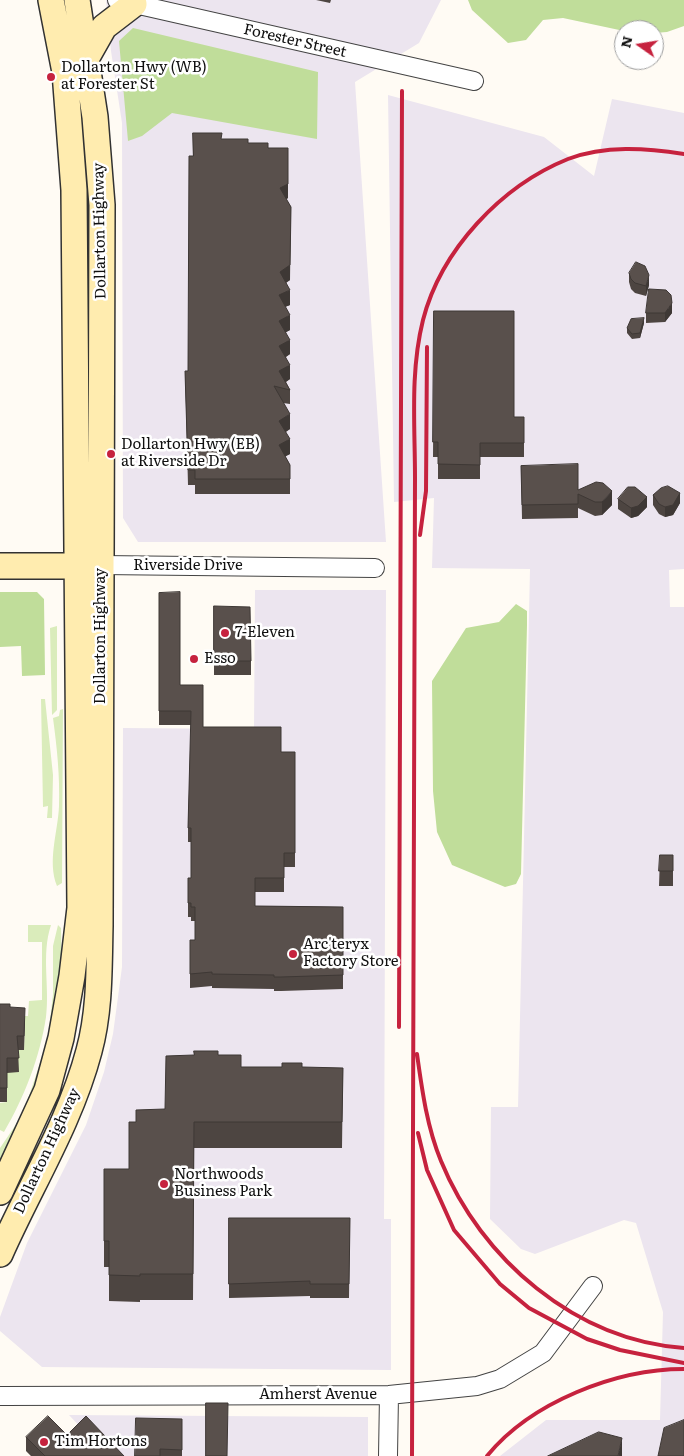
<!DOCTYPE html>
<html>
<head>
<meta charset="utf-8">
<style>
	body { margin:0 }
	#map { position:relative; width:684px; height:1456px; overflow:hidden; background:#fffbf4; font-family:Literata,serif }
	canvas { display:block }
	.north { position:absolute; left:614px; top:20px; width:50px; height:50px; box-sizing:border-box; background:#fff; border:1px solid #9f9f9f; border-radius:50%; rotate:283deg; font-size:14px; font-weight:700; line-height:20px; text-align:center; color:#101010 }
	.north::after { content:''; display:block; margin:auto; width:18px; height:22px; background:#c6223e; clip-path:polygon(50% 0,100% 100%,50% 72%,0 100%) }
</style>
</head>
<body>
<div id="map">
<canvas width="684" height="1456"></canvas>
<div class="north">N</div>
</div>
<script>
const c = document.querySelector('canvas').getContext('2d');
c.lineJoin = 'round';
function fill(path, color) {
  c.fillStyle = color;
  c.fill(path, 'evenodd');
}
function stroke(path, color, width, dash) {
  c.strokeStyle = color;
  c.lineWidth = width;
  c.lineCap = dash ? 'butt' : 'round';
  c.setLineDash(dash || []);
  c.stroke(path);
}
function drawText(font, color, halo, rows, align = 'center') {
  c.font = font + ' Literata,serif';
  c.lineWidth = 5;
  c.setLineDash([]);
  c.textBaseline = 'middle';
  c.strokeStyle = halo;
  c.fillStyle = color;
  for (const [text, x, y, turn = 0] of rows) {
    c.save();
    c.translate(x, y);
    c.rotate((+turn || 0) * Math.PI / 180);
    c.textAlign = isNaN(turn) ? turn : align;
    if (halo) c.strokeText(text, 0, 0);
    c.fillText(text, 0, 0);
    c.restore();
  }
}
fill(new Path2D(`
	M106,0H441L419,43L355,82L386,542H138L123,518L122,123L111,51Z
	M388,95L544,137L594,176L612,99L684,113V569L669,570L670,607H684V1456H500L546,1420H660L663,1312L636,1223L624,1220L535,1254L521,1249L490,1219L491,1107H518L530,569L432,568L434,498L394,502Z
	M255,590H386L384,1219H391V1370L42,1367L0,1331V1317L27,1243L86,1125L104,1072L113,1034L122,967L123,728L254,729Z
	M69,1415L368,1417V1456H56L83,1430Z`), '#ece5ef');
fill(new Path2D(`
	M57,626V710L52,715L50,628Z
	M41,699H45L53,775L52,818H47L48,806L43,807Z
	M63,709L62,883L57,886C47,861 58,832 59,806C60,776 57,748 53,718L59,716L60,710Z
	M28,925H51C41,955 50,987 46,1017C40,1057 24,1098 4,1132L0,1130V1103L7,1102V1073L17,1050H24L25,1023L10,1016H28L29,1001L42,1000V942H28Z
	M58,925L61,928C63,979 56,1030 39,1079C29,1108 13,1137 0,1166V1148L17,1123L27,1102L48,1039L53,994V946Z`), '#daecbb');
fill(new Path2D(`
	M468,0H684V26L667,32L654,33V30L624,31L563,18L543,20L526,40L508,43L472,10Z
	M133,28L318,72L317,139L172,113L142,136L128,141L119,41Z
	M0,592H37L44,599L45,675L22,676L21,646L0,647Z
	M516,604L527,611V625L521,874L516,884L505,887L452,865L437,832L433,791L432,681L466,628L499,622Z`), '#c0dd9a');
const street = new Path2D(`
	M117,0L474,81
	M101,565L375,568
	M0,1396L389,1395L477,1386L500,1379L543,1353L593,1286
	M388,1456L389,1395`);
const secondary = new Path2D(`
	M87,57L104,27L134,4
	M0,566H93
	M0,1192L47,1090L61,1038L72,976L80,908L74,190L65,72L51,0
	M0,1254C30,1186 70,1123 89,1051C100,1011 99,968 100,926L102,205L95,117L77,0`);
stroke(street, '#434343', 20);
stroke(secondary, '#323232', 28);
stroke(street, '#fff', 18);
stroke(secondary, '#ffecaf', 25);
stroke(new Path2D(`
	M420,535L426,491L427,347
	M399,1027L402,91
	M417,1054C422,1090 427,1127 441,1161C481,1259 575,1340 684,1348
	M418,1133L427,1170L454,1230L500,1284L529,1308L587,1339L620,1350L684,1363
	M412,1456L415,478C415,425 410,372 423,320C441,250 501,186 568,159C605,145 646,148 684,154
	M487,1456C531,1402 616,1369 684,1369`), '#c6223e', 4);
fill(new Path2D(`
	M316,0H331L330,3Z
	M222,139L248,143L268,148L288,198L286,199L291,207L290,280L286,283L290,305L285,307L290,330L286,332L290,354L286,357L290,379L286,382L290,390V404L283,403L290,429L286,432L290,454L285,456L290,465V494H195V485H188L185,371H188L193,156Z
	M629,273L649,285L646,296L635,293L631,289L629,282Z
	M649,289L672,313L665,322L646,323V313Z
	M434,311L514,417H524V457H480V479H438V457H433Z
	M644,323L640,338L632,339L627,333V328Z
	M521,466L578,490L612,505L602,515L595,516L578,508V518L522,519Z
	M653,495L680,503L673,515L665,517L659,514L653,505Z
	M618,499L647,507L638,516L631,518L618,509Z
	M159,593L180,685L203,727L281,752H295V867H284V892H255V906L343,907V989L281,991H274V989L212,988V986L190,988V940H195V921H191V917H188V878H191V842H188V828L191,725H159Z
	M214,606L251,661V675H214Z
	M660,855H673V886H659Z
	M0,1004L10,1007L25,1023L24,1050H18L19,1072L7,1073V1102H0Z
	M218,1055L241,1067L343,1068L342,1148H194L193,1300H140V1302L109,1301V1267H104V1169H129L136,1122L165,1109Z
	M229,1218H350L349,1298H310V1296L229,1298Z
	M182,1419V1456H135Z
	M67,1435L124,1456H31L26,1451V1437Z`), '#4d4541');
fill(new Path2D(`
	M288,148V198L280,203V188Z
	M290,265V280L280,286V272Z
	M649,275V285L646,296V286Z
	M290,290V305L279,309V295Z
	M672,303V313L665,322V313Z
	M290,315V330L279,336V321Z
	M644,318V323L640,338V333Z
	M290,340V354L279,361V346Z
	M290,365V379L279,386V371Z
	M290,414V429L279,435V421Z
	M290,439V454L279,460V445Z
	M612,491V505L602,515V502Z
	M680,493V503L673,515L665,517V507Z
	M647,497V507L638,516L631,518V508Z
	M622,1438V1456H618Z`), '#3e3835');
const building = new Path2D(`
	M193,133H222L221,139H248V143H268V148H288V184L280,188L291,207L290,265L280,272L290,290L279,295L290,315L279,321L290,340L279,346L290,365L279,371L290,390L274,386L290,414L279,421L290,439L279,445L290,465V479H195V470H188L185,371H188L189,156H193Z
	M636,262L645,266L649,275L646,286L635,283L631,279L629,273Z
	M649,289L666,290L671,295L672,303L665,313H646Z
	M434,311H514V417H524V443H480V465L438,464V442H433Z
	M644,318L640,333L632,334L627,328L631,319Z
	M578,464V490L596,482L603,483L612,491L602,502H595L578,494V504L522,505L521,466Z
	M668,486L680,493L673,505L665,507L659,504L653,495L661,488Z
	M628,487H635L647,497L638,506L631,508L618,499Z
	M180,592V685H203V727H281V752H295V853H284V878H255V906L343,907V975L281,977H274V975L212,974V972L190,974V940H195V907H191V903H188V878H191V828H188L191,711H159V593Z
	M214,606L250,607L251,661H214Z
	M660,855H673V871H659Z
	M0,1004H10V1007L25,1008L24,1036H17L19,1058H7V1088H0Z
	M194,1051H218V1055H241V1067H282V1063H302V1067L343,1068L342,1122H194L193,1274H140V1276L109,1275V1241H104V1169H129V1122H136V1110L165,1109L166,1056L194,1055Z
	M229,1218H350L349,1284H310V1281L229,1284Z
	M206,1403H228L227,1456H206Z
	M48,1416L67,1435L86,1416L124,1456H45L26,1437Z
	M136,1418L182,1419V1450L160,1449V1456H135Z
	M684,1420V1456H658L664,1428Z
	M599,1432L622,1438L618,1456H548Z`);
fill(building, '#59504c');
stroke(building, '#3e3835', 1);
for (const [x, y, r, color] of [
	[51,77,5,"#c6223e"],
	[111,454,5,"#c6223e"],
	[225,633,5,"#c6223e"],
	[194,659,5,"#c6223e"],
	[293,954,5,"#c6223e"],
	[164,1184,5,"#c6223e"],
	[44,1442,5,"#c6223e"]
]) {
  const dot = new Path2D();
  dot.arc(x, y, r, 0, 2 * Math.PI);
  c.fillStyle = color;
  c.fill(dot);
  stroke(dot, '#fff', 2);
}
drawText('15px', '#101010', '#fff', [
	["Forester Street",295,41,13],
	["Dollarton Highway",100,231,-91],
	["Riverside Drive",188,566],
	["Dollarton Highway",101,636,-90],
	["Dollarton Highway",47,1151,-65],
	["Amherst Avenue",318,1395]
]);
drawText('15px', '#101010', '#fff', [
	["Dollarton Hwy (WB)",61,68],
	["at Forester St",61,85],
	["Dollarton Hwy (EB)",121,445],
	["at Riverside Dr",121,462],
	["7-Eleven",235,633],
	["Esso",204,659],
	["Arc'teryx",303,945],
	["Factory Store",303,962],
	["Northwoods",174,1175],
	["Business Park",174,1192],
	["Tim Hortons",54,1442]
], 'left');
</script>
</body>
</html>
